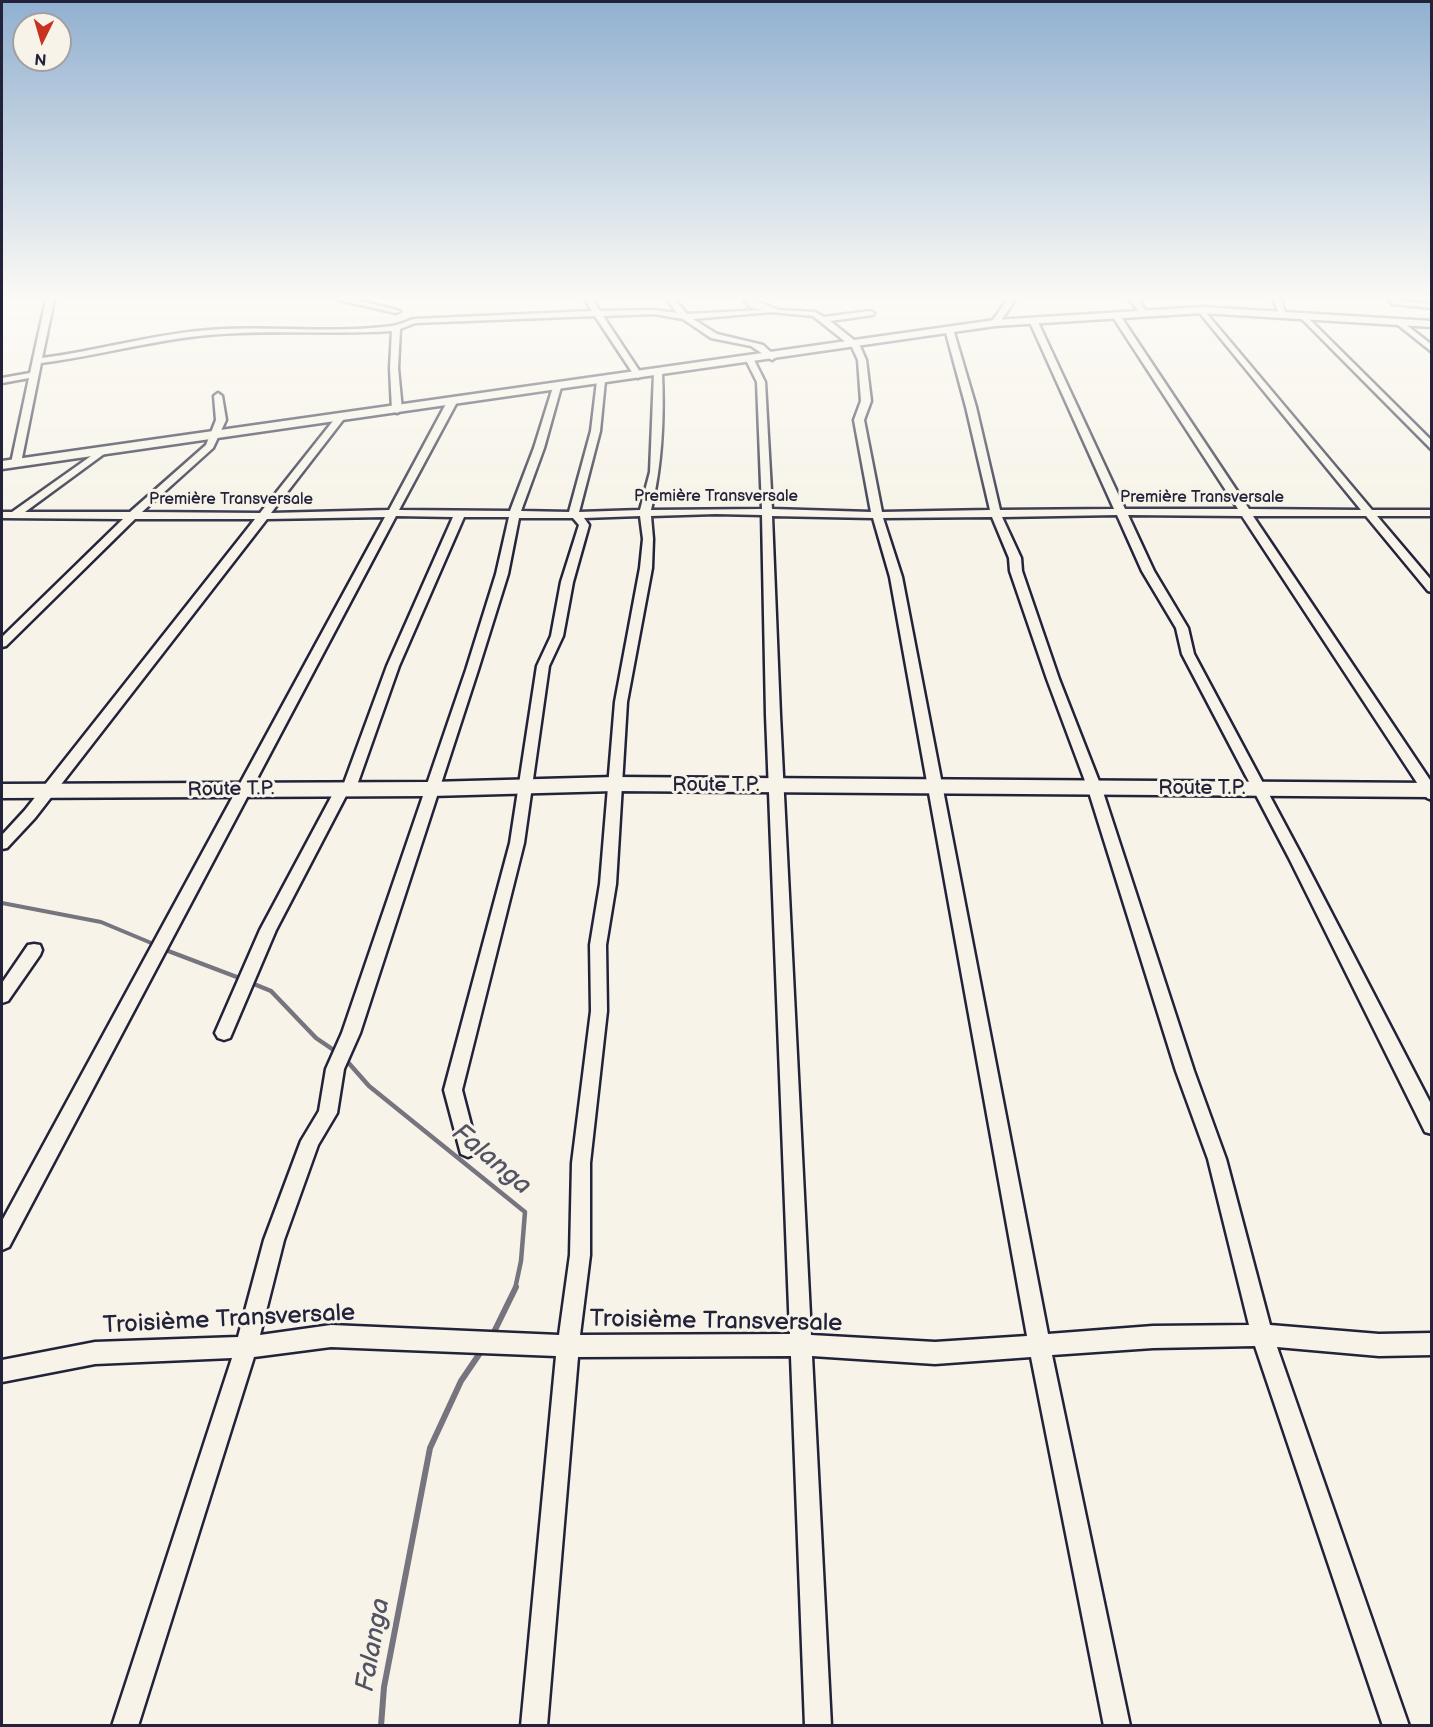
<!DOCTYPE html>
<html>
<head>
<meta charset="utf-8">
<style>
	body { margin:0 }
	#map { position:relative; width:1433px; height:1727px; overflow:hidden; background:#f7f3e8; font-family:"Balsamiq Sans",sans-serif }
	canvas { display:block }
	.frame { position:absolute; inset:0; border:3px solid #22223b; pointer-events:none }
	.north { position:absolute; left:12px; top:12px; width:60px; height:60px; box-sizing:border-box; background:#f7f3e8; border:2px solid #a29fa3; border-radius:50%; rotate:185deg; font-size:16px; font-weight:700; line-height:24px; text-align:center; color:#22223b }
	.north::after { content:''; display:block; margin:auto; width:21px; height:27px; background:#c8321e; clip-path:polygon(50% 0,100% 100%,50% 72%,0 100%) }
</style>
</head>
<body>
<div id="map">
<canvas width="1433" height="1727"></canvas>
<div class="frame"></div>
<div class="north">N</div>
</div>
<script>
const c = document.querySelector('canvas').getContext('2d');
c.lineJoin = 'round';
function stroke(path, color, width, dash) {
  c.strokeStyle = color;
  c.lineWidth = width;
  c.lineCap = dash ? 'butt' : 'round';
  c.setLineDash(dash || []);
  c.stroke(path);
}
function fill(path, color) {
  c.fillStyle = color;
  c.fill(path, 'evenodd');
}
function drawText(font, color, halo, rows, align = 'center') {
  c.font = font + ' "Balsamiq Sans",sans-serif';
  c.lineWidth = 6;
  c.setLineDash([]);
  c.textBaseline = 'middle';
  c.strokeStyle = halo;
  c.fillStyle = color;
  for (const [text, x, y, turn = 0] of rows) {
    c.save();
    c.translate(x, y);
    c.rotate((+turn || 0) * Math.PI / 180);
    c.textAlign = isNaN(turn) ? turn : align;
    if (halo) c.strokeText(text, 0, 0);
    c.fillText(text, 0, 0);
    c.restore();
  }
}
stroke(new Path2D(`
	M2,903L101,922L156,945`), '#76747f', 4);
stroke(new Path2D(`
	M163,949L242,979
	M249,982L271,991L316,1038L338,1053
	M346,1060L369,1086L525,1212L521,1261L515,1289`), '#76747f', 4.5);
stroke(new Path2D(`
	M493,1334L516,1287
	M381,1726L384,1687L430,1448L461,1381L482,1350`), '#76747f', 6);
const street = new Path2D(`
	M46,300H54L42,358C98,351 153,334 209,330C270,325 332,334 392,326C400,325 407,321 414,319L592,311L585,300H593L600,311L654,310L677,313L667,300H675L687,314L762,310L750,307L744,300H753L779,310L815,312L824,317L870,311L874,313L873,315L830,321L859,344L866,360L871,401L864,420L882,512L990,510L966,407L945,329L949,327L953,329L976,407L1000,510L1114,509L1029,320L1033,318L1037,320L1125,509H1238L1111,314L1115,312L1119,314L1249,509L1361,510L1199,312V308H1202L1372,510H1432V516H1377L1432,581V592L1428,591L1366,516H1253L1432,783V800L1427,798L1242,516L1128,515L1154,571L1188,628L1194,654L1303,858L1432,1106V1134L1425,1132L1289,858L1182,654L1176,628L1142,571L1117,515L1002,517L1021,558L1022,571L1059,679L1102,789L1194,1071L1226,1159L1270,1325L1379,1334L1432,1333V1355L1379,1356L1277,1347L1409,1726H1383L1255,1346L1153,1348L1052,1355L1130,1726H1104L1031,1357L935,1364L812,1356L831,1726H805L791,1356L578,1357L547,1726H521L556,1356L331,1347L254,1357L138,1726H112L232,1358L95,1364L2,1382V1360L95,1342L238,1337L264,1240L301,1141L319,1111L326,1069L342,1033L466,670L496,574L509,517H464L399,666L356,788L354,791L348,792L276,930L230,1038L224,1040L218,1038L215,1033L260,930L336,788L338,785L344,783L387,666L453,517L396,516L9,1247L2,1250V1221L385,517L267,519L35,818L7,848L2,849V835L25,810L255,519H135L6,646L2,647V637L123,519L2,518V512H12L101,449L106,452L104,454L25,512H130L206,445L216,420L214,396L218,393L222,396L226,420L213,448L142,512L260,513L337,416L340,415L345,418L343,420L271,513L389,510L447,402L452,399L457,402L399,510L510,511L534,448L553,387L557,384L561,387L544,448L521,511L569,512L591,431L597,381L601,378L605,381L600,431L579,512L640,510L650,472L654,373L658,370L662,373C664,419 662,465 651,510L762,509L757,382L746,360L750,357L754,360L765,382L772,509L871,512L854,420L861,401L858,360L852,347L813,316L771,312L693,319L717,334L763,345L776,357L772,360L751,346L711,338L683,319L654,314L603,316L642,375L638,378L634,375L595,316L415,323L400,329L398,368L402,410L397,413L392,410L390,368L392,331C331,335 269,329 208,335C152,340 97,356 41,363L21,463L16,466L11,463L29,378L2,383V378L30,373ZM716,514L762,515L766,715L790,1334L580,1335L590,1255V1163L607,1011L606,945L616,884L627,702L652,568L653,539L651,516ZM640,516L643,539L640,568L615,702L600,884L590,945L591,1011L572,1163L570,1255L559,1335L331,1325L260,1335L284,1240L318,1145L337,1113L344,1069L360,1033L478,670L508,574L519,518H573L579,525L561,582L551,636L537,666L510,843L444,1090L461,1154L468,1157L475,1154L477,1148L462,1090L524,843L549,666L563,636L573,582L589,525L584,518ZM772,516L873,518L890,577L1027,1336L935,1342L811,1335L780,715ZM992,517L1009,558L1010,571L1047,679L1088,789L1176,1071L1208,1159L1249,1325L1153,1326L1048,1334L902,577L883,518Z
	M339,300H357L400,311L396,313Z
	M1007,300H1015L998,325H992L991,323Z
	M1130,300H1139L1147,314H1141Z
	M1273,300H1281L1286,315H1280Z
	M1389,300L1432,304V308L1392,304Z
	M1303,313L1432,441V450L1300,317L1299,315Z
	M1400,320L1432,345V352L1397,324L1396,322Z
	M34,944L40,945L42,950L40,955L8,1001L2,1003V983L28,945Z`);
const secondary = new Path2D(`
	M1202,307L1432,321V327L1202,313L995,326L2,469V461L995,320Z
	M614,777L1432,783V797L614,791L431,796L2,798V784L431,782Z`);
stroke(street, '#22223b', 5);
stroke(secondary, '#22223b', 5);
fill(street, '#f7f3e8');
fill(secondary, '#f7f3e8');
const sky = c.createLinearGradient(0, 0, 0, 542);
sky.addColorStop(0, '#91b0d0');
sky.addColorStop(0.55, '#fbfaf5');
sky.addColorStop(1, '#fbfaf500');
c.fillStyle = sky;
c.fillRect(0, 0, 1433, 542);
drawText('16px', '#22223b', '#f7f3e8', [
	["Première Transversale",716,497],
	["Première Transversale",1202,498],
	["Première Transversale",231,500]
]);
drawText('20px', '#22223b', '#f7f3e8', [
	["Route T.P.",716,786],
	["Route T.P.",1202,789],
	["Route T.P.",231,790,-1]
]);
drawText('24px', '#22223b', '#f7f3e8', [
	["Troisième Transversale",229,1320,-3],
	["Troisième Transversale",716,1322,1]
]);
drawText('italic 26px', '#535263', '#f7f3e8', [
	["Falanga",491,1160,40],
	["Falanga",374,1645,-80]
]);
</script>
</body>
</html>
